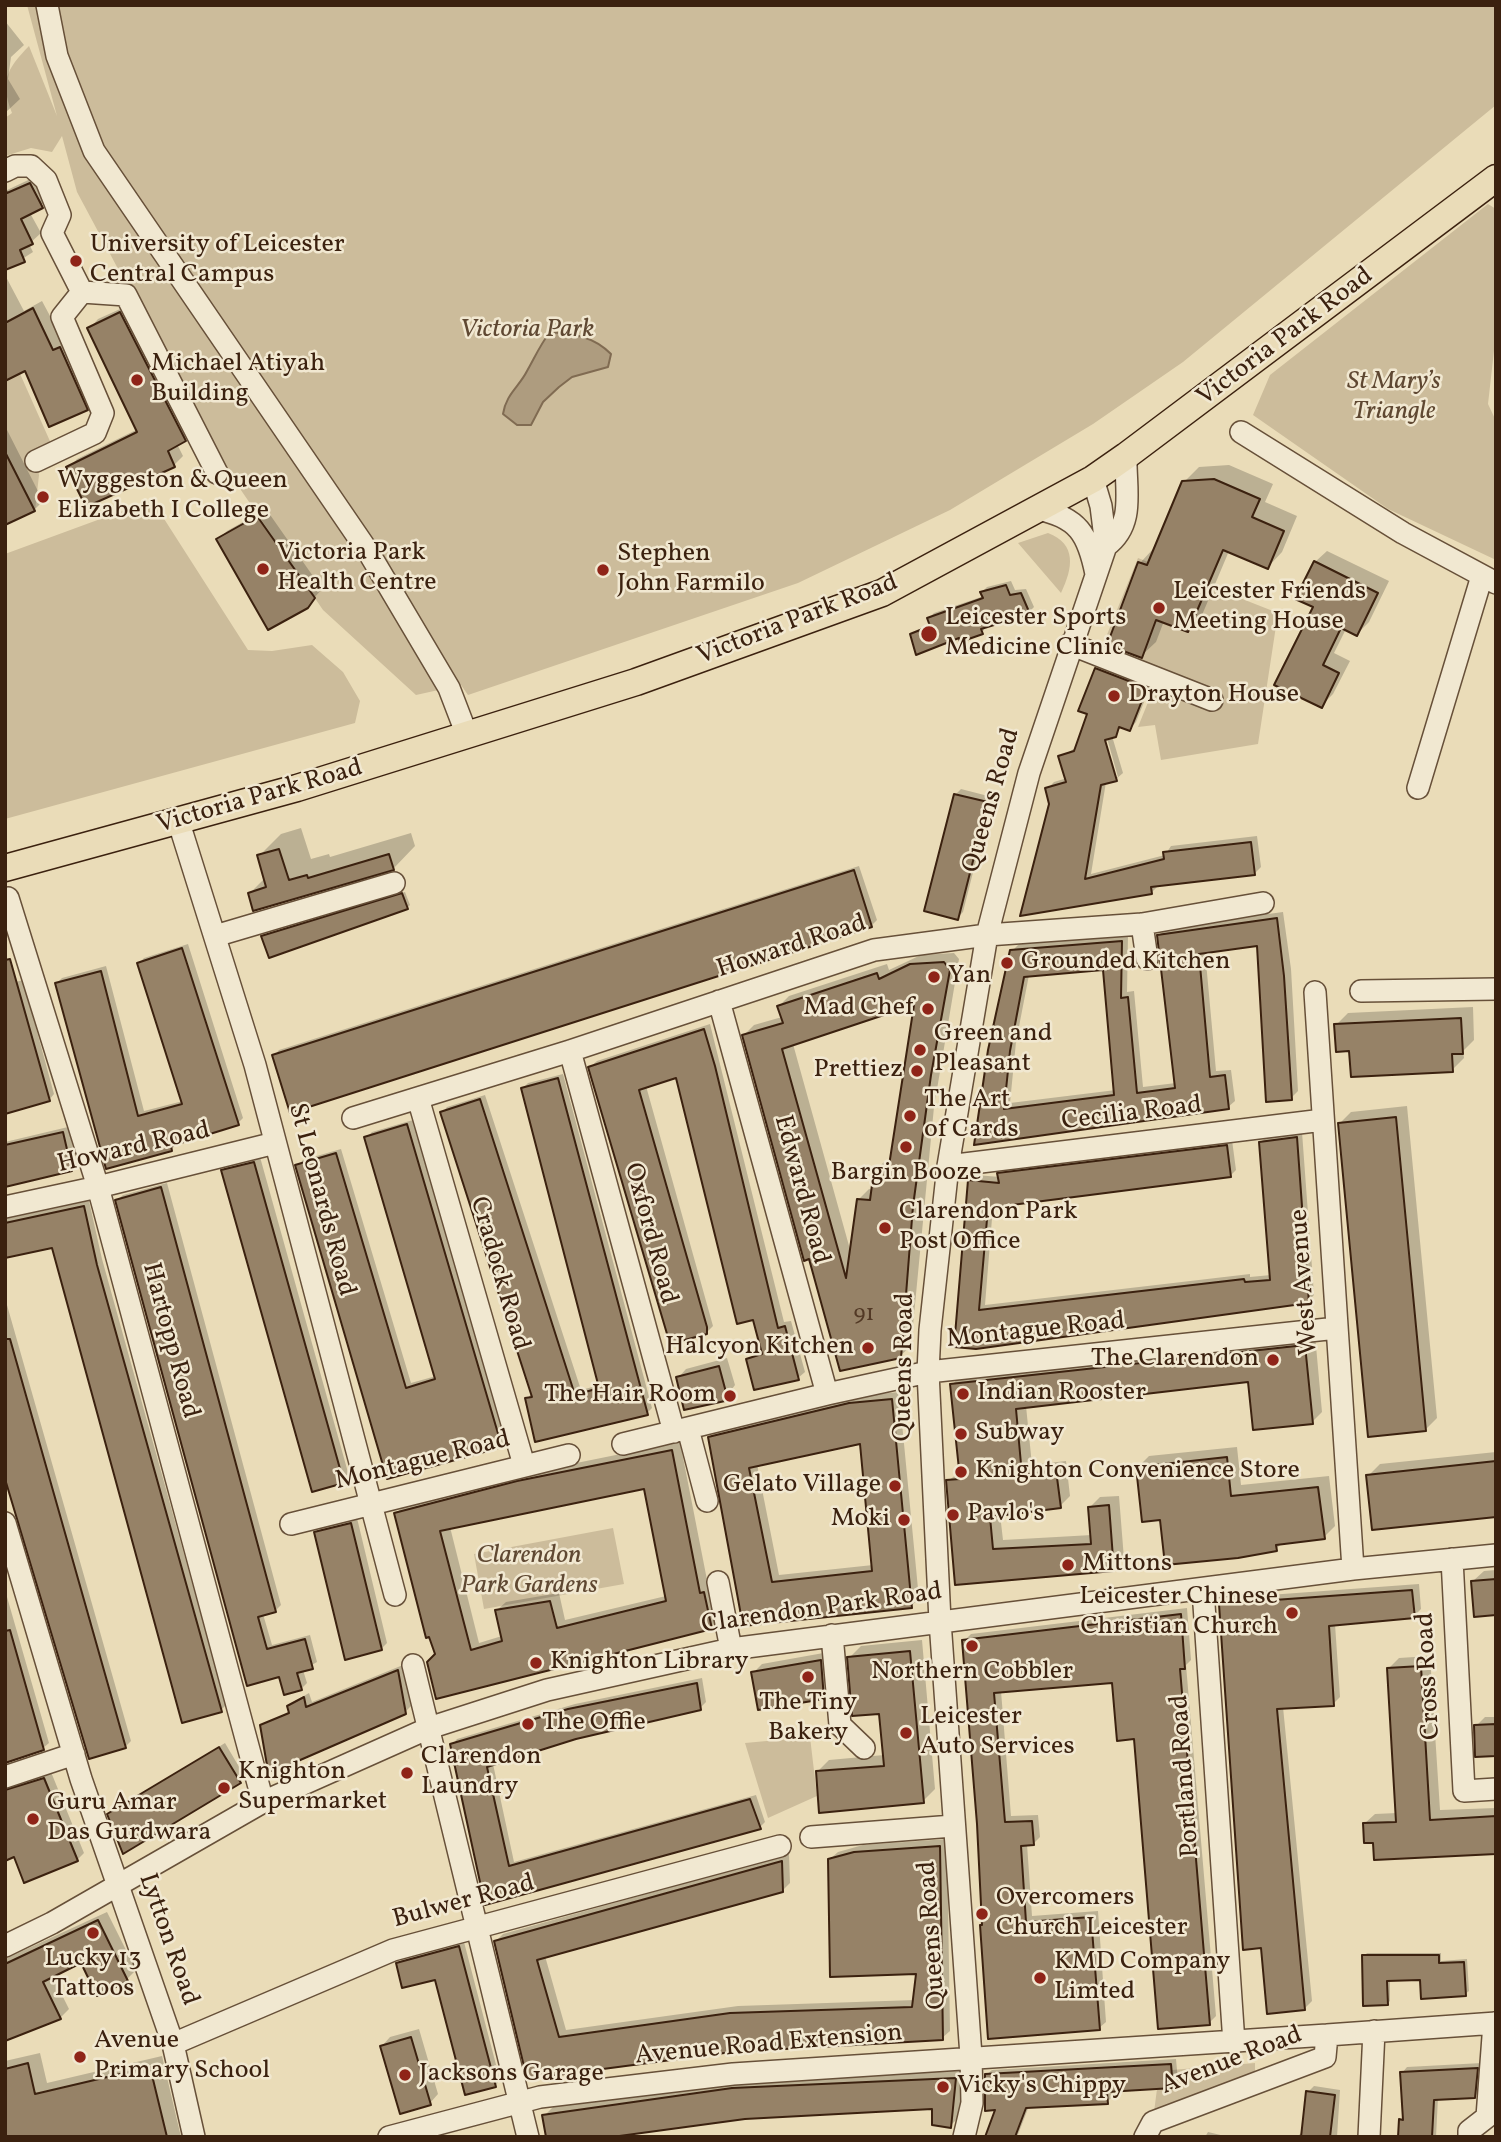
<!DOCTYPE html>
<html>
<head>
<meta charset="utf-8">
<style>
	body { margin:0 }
	#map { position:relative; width:1501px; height:2142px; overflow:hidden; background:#eadcb8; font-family:Vollkorn,serif }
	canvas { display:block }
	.frame { position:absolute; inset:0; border:7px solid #3b210f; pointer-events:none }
</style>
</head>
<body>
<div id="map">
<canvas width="1501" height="2142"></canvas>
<div class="frame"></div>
</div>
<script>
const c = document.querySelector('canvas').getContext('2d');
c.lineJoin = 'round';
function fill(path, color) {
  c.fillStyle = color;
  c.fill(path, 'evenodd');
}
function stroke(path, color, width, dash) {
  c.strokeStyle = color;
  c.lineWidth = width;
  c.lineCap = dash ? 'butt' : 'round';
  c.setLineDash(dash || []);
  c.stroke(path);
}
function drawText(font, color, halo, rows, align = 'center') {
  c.font = font + ' Vollkorn,serif';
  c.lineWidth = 5;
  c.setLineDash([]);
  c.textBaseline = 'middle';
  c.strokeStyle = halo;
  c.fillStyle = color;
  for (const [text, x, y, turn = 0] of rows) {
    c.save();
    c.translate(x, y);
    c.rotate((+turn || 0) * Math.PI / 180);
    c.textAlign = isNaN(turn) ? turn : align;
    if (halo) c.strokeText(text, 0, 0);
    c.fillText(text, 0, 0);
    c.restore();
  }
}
fill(new Path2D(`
	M27,5H1496V105L1183,362L1093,424L950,510L798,583L468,695L461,685L416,695L323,610L219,458L77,192L62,136L52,152L31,148L5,156V118L12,113C0,81 6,70 29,46L57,116Z
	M1488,204L1496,209V333L1488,404L1496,421V560L1388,509L1253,415L1270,375Z
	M13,358L53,448L36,461L39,475L35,511L5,452V381Z
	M152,500L248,650L272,651L312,645L343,672L360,701L355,723L5,819V554Z
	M1048,533C1077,544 1073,568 1061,593L1018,543Z
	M1138,558L1278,613L1258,744L1161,760L1155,725L1138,727L1161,670L1102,647Z
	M613,1528L624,1584L484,1609L474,1554Z
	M810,1737L817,1796L768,1818L745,1743Z
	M1255,2063V2072L1154,2112L1157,2089L1173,2088L1172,2070Z`), '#ccbc9b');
const water = new Path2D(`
	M550,332C574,334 593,336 611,354L608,367L572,377L559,387L543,402L531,425H517L503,414C506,394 519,387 527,371C535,357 540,345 550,332Z`);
fill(water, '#ae9c7f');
stroke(water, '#806b52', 2);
fill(new Path2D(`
	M5,21L24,45L11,57L8,79L20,99L5,113Z
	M39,175L51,198L30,213L41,233L29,244L33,252L5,270V191Z
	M5,275L24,311L42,301L95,400L87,409L25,369L5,379Z
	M129,305L194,431L177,444L183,456L174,465L69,468L77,459L138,429L90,328L98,319Z
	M5,426L43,501L34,510L5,523Z
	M1229,465L1273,484L1265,502L1297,516L1282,552L1268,567L1229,551L1202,615L1187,629L1164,621L1156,642L1141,656L1140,563L1154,548L1184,482L1199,467Z
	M266,509L322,589L307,606L218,540L227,531Z
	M1327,551L1389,581L1369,622L1357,634L1346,629L1334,653L1350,661L1333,694L1321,706L1315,562Z
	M1011,581L1015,590L1026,589L1034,607L1029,612L986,626L982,633L912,634L931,623L929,618L934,613L984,596L982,592L987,587Z
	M1103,662L1152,682L1136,722L1130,729L1123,726L1112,736L1123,773L1116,779L1106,782L1091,874L1165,855L1171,846L1257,836L1261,867L1254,874L1158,886L1151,893L1023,914L1051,804L1047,789L1054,782L1067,778L1060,757L1077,747L1089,713L1096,669ZM1105,731L1118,777H1114L1101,732Z
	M961,789L992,797L963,912L957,918L956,794Z
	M301,828L311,859L329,854L330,857L411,833L415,846L393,869L250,893L265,878L259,856L281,834Z
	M859,866L877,920L871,926L274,1056L279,1050Z
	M405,892L410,905L407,908L263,936Z
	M1283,912L1291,969L1298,1091L1291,1098L1258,944L1205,951L1216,1071L1231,1070L1235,1101L1228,1107L976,1143L1012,951L1019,944L1128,935L1127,992L1134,991L1143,1087L1176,1083L1159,935L1166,928ZM1104,968L1116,1090L1010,1103L1016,1042L1029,975Z
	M188,944L243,1118L238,1123L177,1143L171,1150L107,1167L57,983L62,978L106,966L144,1111L183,1101L139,963L144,958Z
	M954,953L959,959L934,1107L911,1346L900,1356L841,1369L744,1035L754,1025L782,1017L779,1006L789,996L887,964L889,970L921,955ZM916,1003L892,1161L886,1160L876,1170L873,1190L869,1189L859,1199L851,1253L793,1044Z
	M23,980L54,1094L49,1100L5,985Z
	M1473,1007L1474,1040L1463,1051L1464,1058L1452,1070L1351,1049L1336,1025L1348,1013Z
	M710,1024L784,1322L791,1321L805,1372L798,1378L748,1359L763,1350L678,1076L646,1086L713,1326L707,1332L590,1067L597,1061Z
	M563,1074L652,1408L647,1413L527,1399L532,1393L442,1113L447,1107L485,1095L581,1390L600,1385L523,1088L528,1083Z
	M1407,1106L1437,1418L1425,1430L1339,1124L1351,1112Z
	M413,1120L506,1439L501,1445L389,1477L297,1166L303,1160L341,1149L411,1383L436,1376L366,1138L372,1132Z
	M68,1127L77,1164L71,1170L5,1185V1142Z
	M1302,1132L1314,1295L1308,1301L976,1347L970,1181L976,1175L1000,1177L1005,1168L1232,1140L1236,1170L1230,1176L993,1206L985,1305L1250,1274V1277L1271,1275L1261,1142L1267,1136Z
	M260,1157L349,1476L343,1481L223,1170L229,1165Z
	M167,1183L281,1605L276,1610L263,1614L272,1645L310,1635L317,1662L303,1670L307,1683L301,1689L280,1675L248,1684L117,1200L123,1195Z
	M89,1201L102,1259L226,1705L221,1710L57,1245L5,1256V1219Z
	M5,1298L131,1741L125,1747L5,1468Z
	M1315,1335L1322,1412L1312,1422L1250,1380L1026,1406L1032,1465L1066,1461L1070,1496L1060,1506L1000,1514L1003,1540L1092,1535L1090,1507L1100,1497L1119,1496L1124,1559L1114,1569L957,1583L948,1481L961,1471L952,1385L962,1374Z
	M727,1358L735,1385L724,1400L678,1378L686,1369Z
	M899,1392L919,1599L911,1606L744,1624L710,1437L717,1430L858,1396ZM861,1442L873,1565L779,1575L757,1464Z
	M680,1442L708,1585L720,1619L711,1627L437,1655L396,1514L404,1505L527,1473ZM646,1487L666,1596L565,1620L559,1593L506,1602L497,1610L502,1636L479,1643L450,1527Z
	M1237,1447L1241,1485L1329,1476L1335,1526L1324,1537L1283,1542L1276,1549L1161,1518L1138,1467L1149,1456Z
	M1496,1452V1515L1368,1476L1380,1464Z
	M357,1518L387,1643L382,1648L316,1532L322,1527Z
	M1496,1570V1613L1473,1581L1484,1571Z
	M1419,1584L1421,1609L1414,1616L1335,1624L1340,1697L1333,1704L1283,1707L1312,2001L1305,2008L1262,1946L1221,1605L1228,1598Z
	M5,1590L49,1743L43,1748L5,1762Z
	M1187,1608L1191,1660L1186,1665L1216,2016L1209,2023L1136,1737L1113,1681L1001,1691L1011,1816L1038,1815L1040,1837L1033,1844H1027L1032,1916L1098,1911L1106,2022L1099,2028L984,1923L964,1641L971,1634Z
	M922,1640L935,1789L923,1801L817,1772L829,1760L884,1755L880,1712L849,1658L861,1646Z
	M829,1652L832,1688L824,1697L753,1673L762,1664Z
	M1430,1656L1440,1810L1496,1808V1852L1375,1841L1364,1824L1375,1814L1397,1813L1389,1668L1399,1658Z
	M403,1665L411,1706L405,1712L261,1726L290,1711L289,1707L295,1701L309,1693L312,1702Z
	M702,1678L706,1702L700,1708L575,1737L493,1764L514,1862L756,1795L765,1822L760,1827L486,1903L452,1745L457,1739L575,1704Z
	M1485,1717H1496V1754L1476,1726Z
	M225,1743L245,1777L240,1782L109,1814Z
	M51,1772L84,1853L77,1860L15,1855L5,1859V1779Z
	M947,1839L950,2031L942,2038L732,2051L529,2077L496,1941L503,1934L789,1854L790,1883L782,1891L545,1956L566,2030L738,2006L915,2000L918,1972L830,1859L838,1852L863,1845Z
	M107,1912L136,1970L127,1979L82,1961L52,1975L69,2009L60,2018L5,2040V1959Z
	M464,1942L500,2080L495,2086L437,1978L398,1964L403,1958Z
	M1367,1953H1441V1961L1467,1959L1469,1991L1465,1994L1422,1978L1390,1979V2001L1387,2004L1364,1956Z
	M419,2029L438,2094L430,2103L382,2046L390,2037Z
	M40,2053L47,2083L162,2056L181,2137H5V2061Z
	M1176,2059L1178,2081L1172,2087L1113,2090V2096L1107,2102L1029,2106L1017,2137H987L998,2108L986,2075L992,2070Z
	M1482,2063L1480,2091L1475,2096L1438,2098L1436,2137H1400L1401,2120L1404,2117L1402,2073L1407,2067Z
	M967,2067L962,2114L950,2126L934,2108L544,2116L556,2104L745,2077Z
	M1314,2086L1340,2090L1337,2137H1297L1304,2130L1308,2092Z
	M1208,2132L1229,2137H1205Z`), '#0003');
const building = new Path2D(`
	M30,183L43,208L21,219L33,244L20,250L25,262L5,270V189L7,193Z
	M33,308L53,350L60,347L88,410L49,427L25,371L5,381V323Z
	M120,312L186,441L168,451L175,467L86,507L66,467L137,432L87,328Z
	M5,452L35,511L5,525Z
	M1214,479L1260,499L1252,517L1284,531L1268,569L1223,550L1188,632L1156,620L1142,658L1107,645L1138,562L1147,565L1182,481Z
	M257,516L315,598L308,608L268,630L216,539Z
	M1314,561L1378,593L1357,636L1341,628L1323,665L1339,673L1322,708L1274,685L1313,607L1295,599Z
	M1006,585L1010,595L1021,593L1030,614L981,629L983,634L960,642L959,638L916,655L910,634L930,626L927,618L983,598L980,592Z
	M1095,668L1147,688L1130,731L1119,727L1116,737L1105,740L1117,781L1101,785L1085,879L1164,859L1163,852L1251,842L1255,875L1151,887L1152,894L1020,916L1049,804L1045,788L1066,782L1058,756L1074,751L1087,714L1078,711Z
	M954,794L988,802L958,920L924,911Z
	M279,849L289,880L307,875L308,878L389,854L394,870L253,911L248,893L266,887L257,855Z
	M854,870L872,927L290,1113L272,1055Z
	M402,893L408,909L269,958L261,936Z
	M1277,918L1284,976L1292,1100L1266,1102L1257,946L1199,954L1210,1077L1225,1075L1229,1109L974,1145L988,1050L1010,950L1122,941L1121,998L1128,997L1137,1093L1175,1088L1157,935ZM1103,970L1114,1095L1004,1109L1010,1051L1024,977Z
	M182,948L239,1125L171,1146L172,1151L106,1169L55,983L101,971L138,1116L182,1104L137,963Z
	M10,959L50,1101L5,1114V960Z
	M944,962L950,970L931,1075L913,1206L901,1358L840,1371L809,1259L804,1261L742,1035L783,1023L777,1006L877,973L879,979L910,964ZM914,1005L888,1172L874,1170L870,1200L857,1199L846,1278L782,1049Z
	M1461,1018L1463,1054H1452L1453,1072L1351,1077L1349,1051L1336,1052L1334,1024Z
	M704,1029L715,1066L778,1328L785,1326L799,1380L754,1390L746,1359L762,1354L753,1320L737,1324L676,1078L639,1090L707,1327V1334L670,1344L588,1067Z
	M558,1078L648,1415L535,1442L525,1398L532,1397L440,1112L480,1099L575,1395L599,1388L521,1088Z
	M1396,1117L1426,1431L1368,1437L1338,1123Z
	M407,1124L502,1447L387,1479L295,1165L336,1153L406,1388L435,1379L364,1137Z
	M63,1132L72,1171L5,1187V1145Z
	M1297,1137L1309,1303L976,1349L954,1347L968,1180L999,1183L997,1173L1227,1145L1231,1177L988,1208L979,1310L1244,1279L1245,1282L1270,1280L1259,1142Z
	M254,1162L344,1483L312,1492L221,1170Z
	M161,1187L276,1612L258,1617L267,1649L305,1639L313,1669L297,1673L302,1690L284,1695L279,1677L247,1686L115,1200Z
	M84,1206L97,1265L222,1712L182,1723L52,1248L5,1258V1223Z
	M5,1339H10L126,1748L89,1759L5,1479Z
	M1305,1345L1313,1424L1253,1430L1248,1382L1016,1409L1022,1475L1056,1470L1061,1508L990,1517L993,1549L1091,1544L1088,1507L1109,1505L1114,1571L955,1585L946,1480L960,1479L950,1384Z
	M719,1366L727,1396H724L725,1401L684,1410L676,1377Z
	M892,1399L912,1608L743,1626L708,1437L849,1403ZM860,1444L872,1571L772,1582L749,1468Z
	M672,1450L700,1593L704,1592L712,1629L436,1699L427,1662L435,1654L429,1637L426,1638L394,1513L517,1481ZM644,1489L666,1601L557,1628L550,1601L495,1610L502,1641L471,1650L440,1531Z
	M1227,1457L1231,1496L1318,1487L1325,1539L1276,1545L1277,1551L1238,1558L1165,1565L1160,1520L1142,1522L1136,1467Z
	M1496,1461V1517L1372,1530L1366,1475Z
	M351,1523L382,1650L345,1660L314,1532Z
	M1496,1579V1615L1474,1617L1471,1581Z
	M1412,1590L1415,1618L1329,1626L1334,1706L1277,1709L1305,2010L1267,2014L1261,1948L1243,1950L1219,1604Z
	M1181,1614L1185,1669H1180L1210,2025L1158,2029L1134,1739L1117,1741L1112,1683L994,1693L1005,1822L1032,1821L1034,1845L1021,1846L1026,1922L1091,1917L1100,2030L988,2039L980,1925H982L977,1824L962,1640Z
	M10,1630L44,1750L5,1763V1631Z
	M910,1651L924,1803L819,1813L816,1771L884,1766L879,1714L852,1716L847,1657Z
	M821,1660L824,1699L758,1710L751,1672Z
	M1421,1666L1430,1820L1496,1816V1854L1374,1860L1373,1843H1364L1363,1823L1396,1822L1387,1668Z
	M398,1670L406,1714L275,1771H268L260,1725L289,1713L287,1706L304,1697L306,1707Z
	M697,1683L701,1710L576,1739L487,1767L509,1866L750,1799L761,1829L485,1905L450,1744L568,1709Z
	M1496,1724V1756L1475,1757L1474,1725Z
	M219,1747L241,1783L123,1854L107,1814Z
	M44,1778L78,1861L24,1883L14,1857L5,1861V1790Z
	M940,1846L943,2040L732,2052L527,2079L494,1941L782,1861L783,1892L537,1960L559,2037L730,2013L912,2007L916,1974L830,1977L828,1859L854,1852Z
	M98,1920L128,1981L97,1996L81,1963L43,1982L61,2019L5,2041V1964Z
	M459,1946L496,2087L465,2095L435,1980L402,1988L396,1963Z
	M1362,1955H1439V1963L1464,1962L1466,1996L1421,1999L1420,1980L1387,1981L1388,2005L1363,2006Z
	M411,2037L431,2105L400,2114L380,2046Z
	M28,2063L35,2094L150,2067L167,2137H5V2069Z
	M1171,2064L1173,2088L1107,2092L1108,2104L1026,2108L1015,2137H985L995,2110L985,2111V2074Z
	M1478,2068L1475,2098L1434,2100L1432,2137H1398L1399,2119L1403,2120L1400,2072Z
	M956,2078L951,2128L932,2125V2109L745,2119L612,2137H546L542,2115L732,2088Z
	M1306,2091L1335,2095L1330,2137H1301Z`);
fill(building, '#968267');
stroke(building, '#3b210f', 2);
const minor = new Path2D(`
	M47,5L57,56L94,151L369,553L449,688L467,735
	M5,171L15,166H31L46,180L60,215L52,233L82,292L126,295L217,473
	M1241,432L1403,533L1496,583
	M36,461L95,433L103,413L62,317L82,292
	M1037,509C1078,517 1088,534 1096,574
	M1106,546C1136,524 1125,489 1126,456
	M1070,644L1212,700
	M1418,788L1482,576
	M179,823L255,1065L395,1595
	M8,898L98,1187L263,1802
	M1142,924L1147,959
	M215,936L394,883
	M1361,991L1496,989
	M1315,992L1353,1569
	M719,1001L827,1394
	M570,1051L674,1432
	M418,1098L524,1465
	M353,1118L570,1051L874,950L987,935L1142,924L1263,903
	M948,1166L1323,1120
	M5,1207L98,1187L275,1143
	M688,1429L707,1501
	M623,1444L827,1394L928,1372L1337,1328
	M5,1523L81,1779L173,2044L194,2137
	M291,1524L569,1455
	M1452,1559L1464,1791L1496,1789
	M718,1582L731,1649
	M1203,1590L1234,2043
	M832,1635L840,1725L864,1748
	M413,1665L528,2137
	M5,1777L74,1754
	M811,1837L953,1826
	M5,1946L52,1923L263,1802L429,1728L547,1690L731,1649L1353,1569L1496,1555
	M173,2044L393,1950L780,1846
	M389,2137L540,2097L733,2074L1327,2035
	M964,2137L972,2103L971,2056L940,1621L928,1372L930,1330L948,1166L987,935L1029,773L1106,546L1101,506L1093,479
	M1145,2137L1153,2122L1325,2057L1327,2035L1496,2023
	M1369,2137L1374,2031
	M1469,2137V2131L1487,2117L1494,2023`);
const major = new Path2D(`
	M5,868L297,788L636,682L882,593L1093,479L1126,456L1496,178`);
stroke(minor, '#675039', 24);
stroke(major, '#3b210f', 29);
stroke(minor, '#f1e8d1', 21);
stroke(major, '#eadcb8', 26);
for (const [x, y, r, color] of [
	[76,261,7,"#8f2418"],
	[137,380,7,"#8f2418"],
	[43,497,7,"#8f2418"],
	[263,569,7,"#8f2418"],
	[603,570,7,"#8f2418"],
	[1159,608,7,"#8f2418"],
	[929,634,9,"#8f2418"],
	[1114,696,7,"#8f2418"],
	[1007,963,7,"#8f2418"],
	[934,977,7,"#8f2418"],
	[928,1009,7,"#8f2418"],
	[920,1050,7,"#8f2418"],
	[917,1071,7,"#8f2418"],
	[910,1116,7,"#8f2418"],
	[906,1147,7,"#8f2418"],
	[885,1228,7,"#8f2418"],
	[868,1348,7,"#8f2418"],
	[1273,1360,7,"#8f2418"],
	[963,1394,7,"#8f2418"],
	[730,1396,7,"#8f2418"],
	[961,1434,7,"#8f2418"],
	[961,1472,7,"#8f2418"],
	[895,1486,7,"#8f2418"],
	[953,1515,7,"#8f2418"],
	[904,1520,7,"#8f2418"],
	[1068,1565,7,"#8f2418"],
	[1292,1613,7,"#8f2418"],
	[972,1646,7,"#8f2418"],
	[536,1663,7,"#8f2418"],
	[808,1677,7,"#8f2418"],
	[528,1724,7,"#8f2418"],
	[906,1733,7,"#8f2418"],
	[407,1773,7,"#8f2418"],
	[224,1788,7,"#8f2418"],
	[33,1819,7,"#8f2418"],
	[982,1914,7,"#8f2418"],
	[93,1933,7,"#8f2418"],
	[1040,1978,7,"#8f2418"],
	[80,2057,7,"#8f2418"],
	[405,2075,7,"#8f2418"],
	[943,2087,7,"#8f2418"]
]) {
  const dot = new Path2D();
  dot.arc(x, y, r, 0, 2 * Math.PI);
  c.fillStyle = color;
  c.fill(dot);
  stroke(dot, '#f1e8d1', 2.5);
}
drawText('23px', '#523925', null, [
	["91",864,1316]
]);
drawText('26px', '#3b210f', '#f1e8d1', [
	["University of Leicester",90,246],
	["Central Campus",90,276],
	["Michael Atiyah",151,365],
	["Building",151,395],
	["Wyggeston & Queen",57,482],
	["Elizabeth I College",57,512],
	["Victoria Park",277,554],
	["Health Centre",277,584],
	["Stephen",617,555],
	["John Farmilo",617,585],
	["Leicester Friends",1173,593],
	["Meeting House",1173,623],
	["Leicester Sports",945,619],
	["Medicine Clinic",945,649],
	["Drayton House",1128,696],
	["Grounded Kitchen",1021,963],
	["Yan",948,977],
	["Mad Chef",914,1009,"right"],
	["Green and",934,1035],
	["Pleasant",934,1065],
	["Prettiez",903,1071,"right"],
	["The Art",924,1101],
	["of Cards",924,1131],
	["Bargin Booze",906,1174,"center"],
	["Clarendon Park",899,1213],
	["Post Office",899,1243],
	["Halcyon Kitchen",854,1348,"right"],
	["The Clarendon",1259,1360,"right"],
	["Indian Rooster",977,1394],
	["The Hair Room",716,1396,"right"],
	["Subway",975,1434],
	["Knighton Convenience Store",975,1472],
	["Gelato Village",881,1486,"right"],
	["Pavlo's",967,1515],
	["Moki",890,1520,"right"],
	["Mittons",1082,1565],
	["Leicester Chinese",1278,1598,"right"],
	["Christian Church",1278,1628,"right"],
	["Knighton Library",550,1663],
	["Northern Cobbler",972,1673,"center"],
	["The Tiny",808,1704,"center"],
	["Bakery",808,1734,"center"],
	["Leicester",920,1718],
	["Auto Services",920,1748],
	["The Offie",542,1724],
	["Clarendon",421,1758],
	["Laundry",421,1788],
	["Knighton",238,1773],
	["Supermarket",238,1803],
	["Guru Amar",47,1804],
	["Das Gurdwara",47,1834],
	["Overcomers",996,1899],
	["Church Leicester",996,1929],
	["Lucky 13",93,1960,"center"],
	["Tattoos",93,1990,"center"],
	["KMD Company",1054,1963],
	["Limted",1054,1993],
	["Avenue",94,2042],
	["Primary School",94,2072],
	["Jacksons Garage",419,2075],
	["Vicky's Chippy",957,2087]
], 'left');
drawText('italic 26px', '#5f4832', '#f1e8d1', [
	["Victoria Park",527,331],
	["St Mary’s",1394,383],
	["Triangle",1394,413],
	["Clarendon",529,1557],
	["Park Gardens",529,1587]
]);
drawText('26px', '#3b210f', '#f1e8d1', [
	["Victoria Park Road",1286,338,-37],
	["Victoria Park Road",798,621,-21],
	["Victoria Park Road",260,798,-16],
	["Queens Road",993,801,-74],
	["Howard Road",792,948,-18],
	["Cecilia Road",1132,1115,-7],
	["Howard Road",134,1149,-13],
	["Edward Road",800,1190,75],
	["St Leonards Road",320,1200,75],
	["Oxford Road",649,1234,75],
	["Cradock Road",498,1274,74],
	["West Avenue",1306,1282,-94],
	["Montague Road",1036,1332,-6],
	["Hartopp Road",169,1341,75],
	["Queens Road",906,1367,-89],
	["Montague Road",423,1462,-14],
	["Clarendon Park Road",822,1610,-8],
	["Cross Road",1430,1676,-93],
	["Portland Road",1187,1776,-94],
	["Bulwer Road",464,1903,-15],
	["Queens Road",934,1935,-94],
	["Lytton Road",167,1940,71],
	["Avenue Road Extension",769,2046,-5],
	["Avenue Road",1232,2062,-21]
]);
</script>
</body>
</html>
